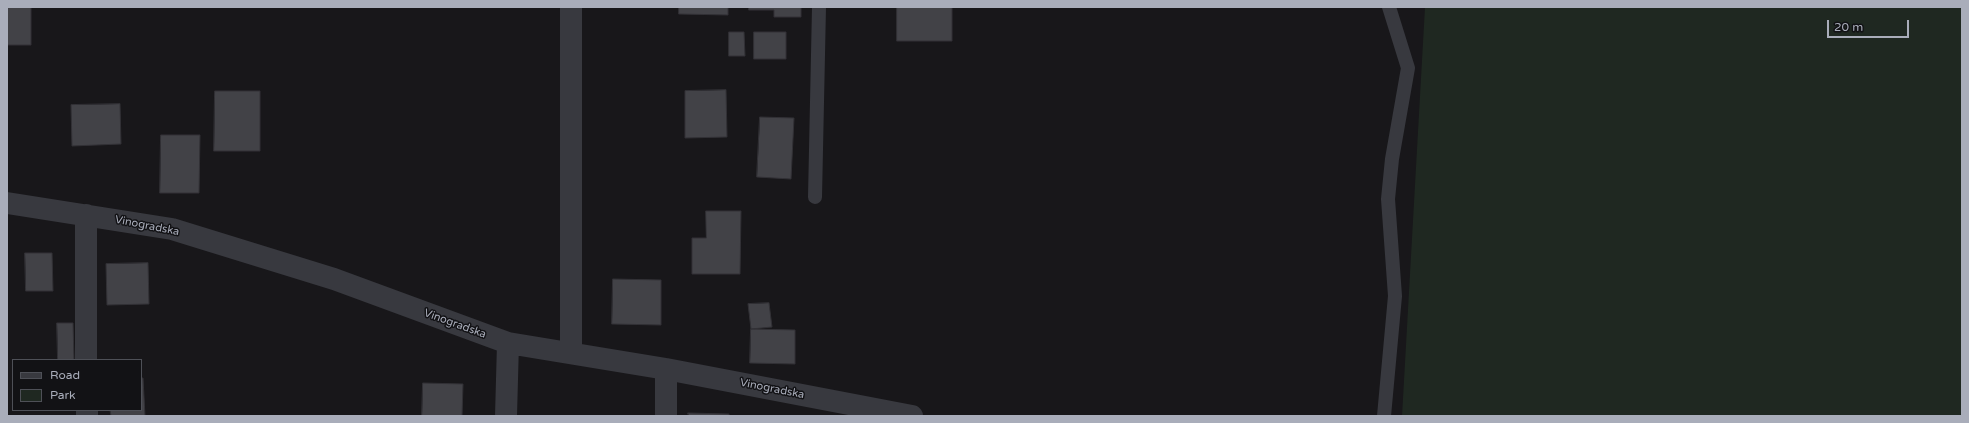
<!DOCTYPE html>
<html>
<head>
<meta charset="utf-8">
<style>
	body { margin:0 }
	#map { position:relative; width:1969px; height:423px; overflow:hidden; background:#18171a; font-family:"Varela Round",sans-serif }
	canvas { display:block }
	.frame { position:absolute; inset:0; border:8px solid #a9adba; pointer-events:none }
	.legend { position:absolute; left:12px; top:359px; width:130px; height:52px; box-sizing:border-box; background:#121215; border:1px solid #4e5057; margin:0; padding:5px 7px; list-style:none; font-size:12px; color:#a9adba }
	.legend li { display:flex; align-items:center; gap:8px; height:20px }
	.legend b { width:20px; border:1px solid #4e5057 }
	.scale { position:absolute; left:1827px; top:20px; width:82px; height:18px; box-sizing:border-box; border:2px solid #a9adba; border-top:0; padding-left:5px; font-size:12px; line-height:14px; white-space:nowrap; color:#a9adba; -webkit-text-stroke:3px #121215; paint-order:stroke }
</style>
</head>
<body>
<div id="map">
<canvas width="1969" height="423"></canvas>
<div class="frame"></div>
<ul class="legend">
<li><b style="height:5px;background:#38393f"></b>Road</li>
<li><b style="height:11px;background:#1f2821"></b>Park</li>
</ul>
<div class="scale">20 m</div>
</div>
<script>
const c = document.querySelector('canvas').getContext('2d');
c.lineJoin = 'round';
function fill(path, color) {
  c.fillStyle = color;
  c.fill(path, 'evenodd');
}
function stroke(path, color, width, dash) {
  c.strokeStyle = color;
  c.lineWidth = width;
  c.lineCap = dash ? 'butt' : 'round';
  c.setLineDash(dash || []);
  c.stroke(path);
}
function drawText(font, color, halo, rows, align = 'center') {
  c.font = font + ' "Varela Round",sans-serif';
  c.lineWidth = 3;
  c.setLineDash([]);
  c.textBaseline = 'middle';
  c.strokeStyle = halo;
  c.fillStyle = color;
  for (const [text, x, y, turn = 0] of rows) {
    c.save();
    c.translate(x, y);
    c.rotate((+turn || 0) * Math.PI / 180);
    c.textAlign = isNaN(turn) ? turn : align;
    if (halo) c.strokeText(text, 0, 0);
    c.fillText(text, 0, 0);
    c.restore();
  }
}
fill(new Path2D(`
	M1425,7H1962V416H1402Z`), '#1f2821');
const building = new Path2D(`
	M7,7H31V45H7Z
	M679,7H728V15L679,14Z
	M749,7H801V17H774V10H749Z
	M897,7H952V41H897Z
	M729,32H744L745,56H729Z
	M754,32H786V59H754Z
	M726,90L727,137L685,138V91Z
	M215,91H260V151H214Z
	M120,104L121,144L72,146L71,105Z
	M760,117L794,118L791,179L757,177Z
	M161,135H200L199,193H160Z
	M706,211H741L740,274H692V238H706Z
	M25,253H52L53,291H26Z
	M148,263L149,304L107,305L106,264Z
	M613,279L661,280V325L612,324Z
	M769,303L772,327L751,329L748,304Z
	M57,323H73L74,360H58Z
	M751,329L795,330V364L750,363Z
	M141,378H143L145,416H111L110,410H141Z
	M423,383L463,384L462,416H422Z
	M688,413L729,414V416H689Z`);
fill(building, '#424247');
stroke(building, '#323136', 1);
stroke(new Path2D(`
	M815,197L819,7
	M1384,416L1395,296L1388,199L1392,159L1408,68L1389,7`), '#38393f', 14);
stroke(new Path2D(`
	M7,203L172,229L334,279L508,343L666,369L912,416
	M86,215V360
	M571,352V7
	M87,410V416
	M506,416L508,343
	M666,416V369`), '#38393f', 22);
drawText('11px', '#a9adba', '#121215', [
	["Vinogradska",147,226,11],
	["Vinogradska",455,324,20],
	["Vinogradska",772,389,11]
]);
</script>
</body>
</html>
